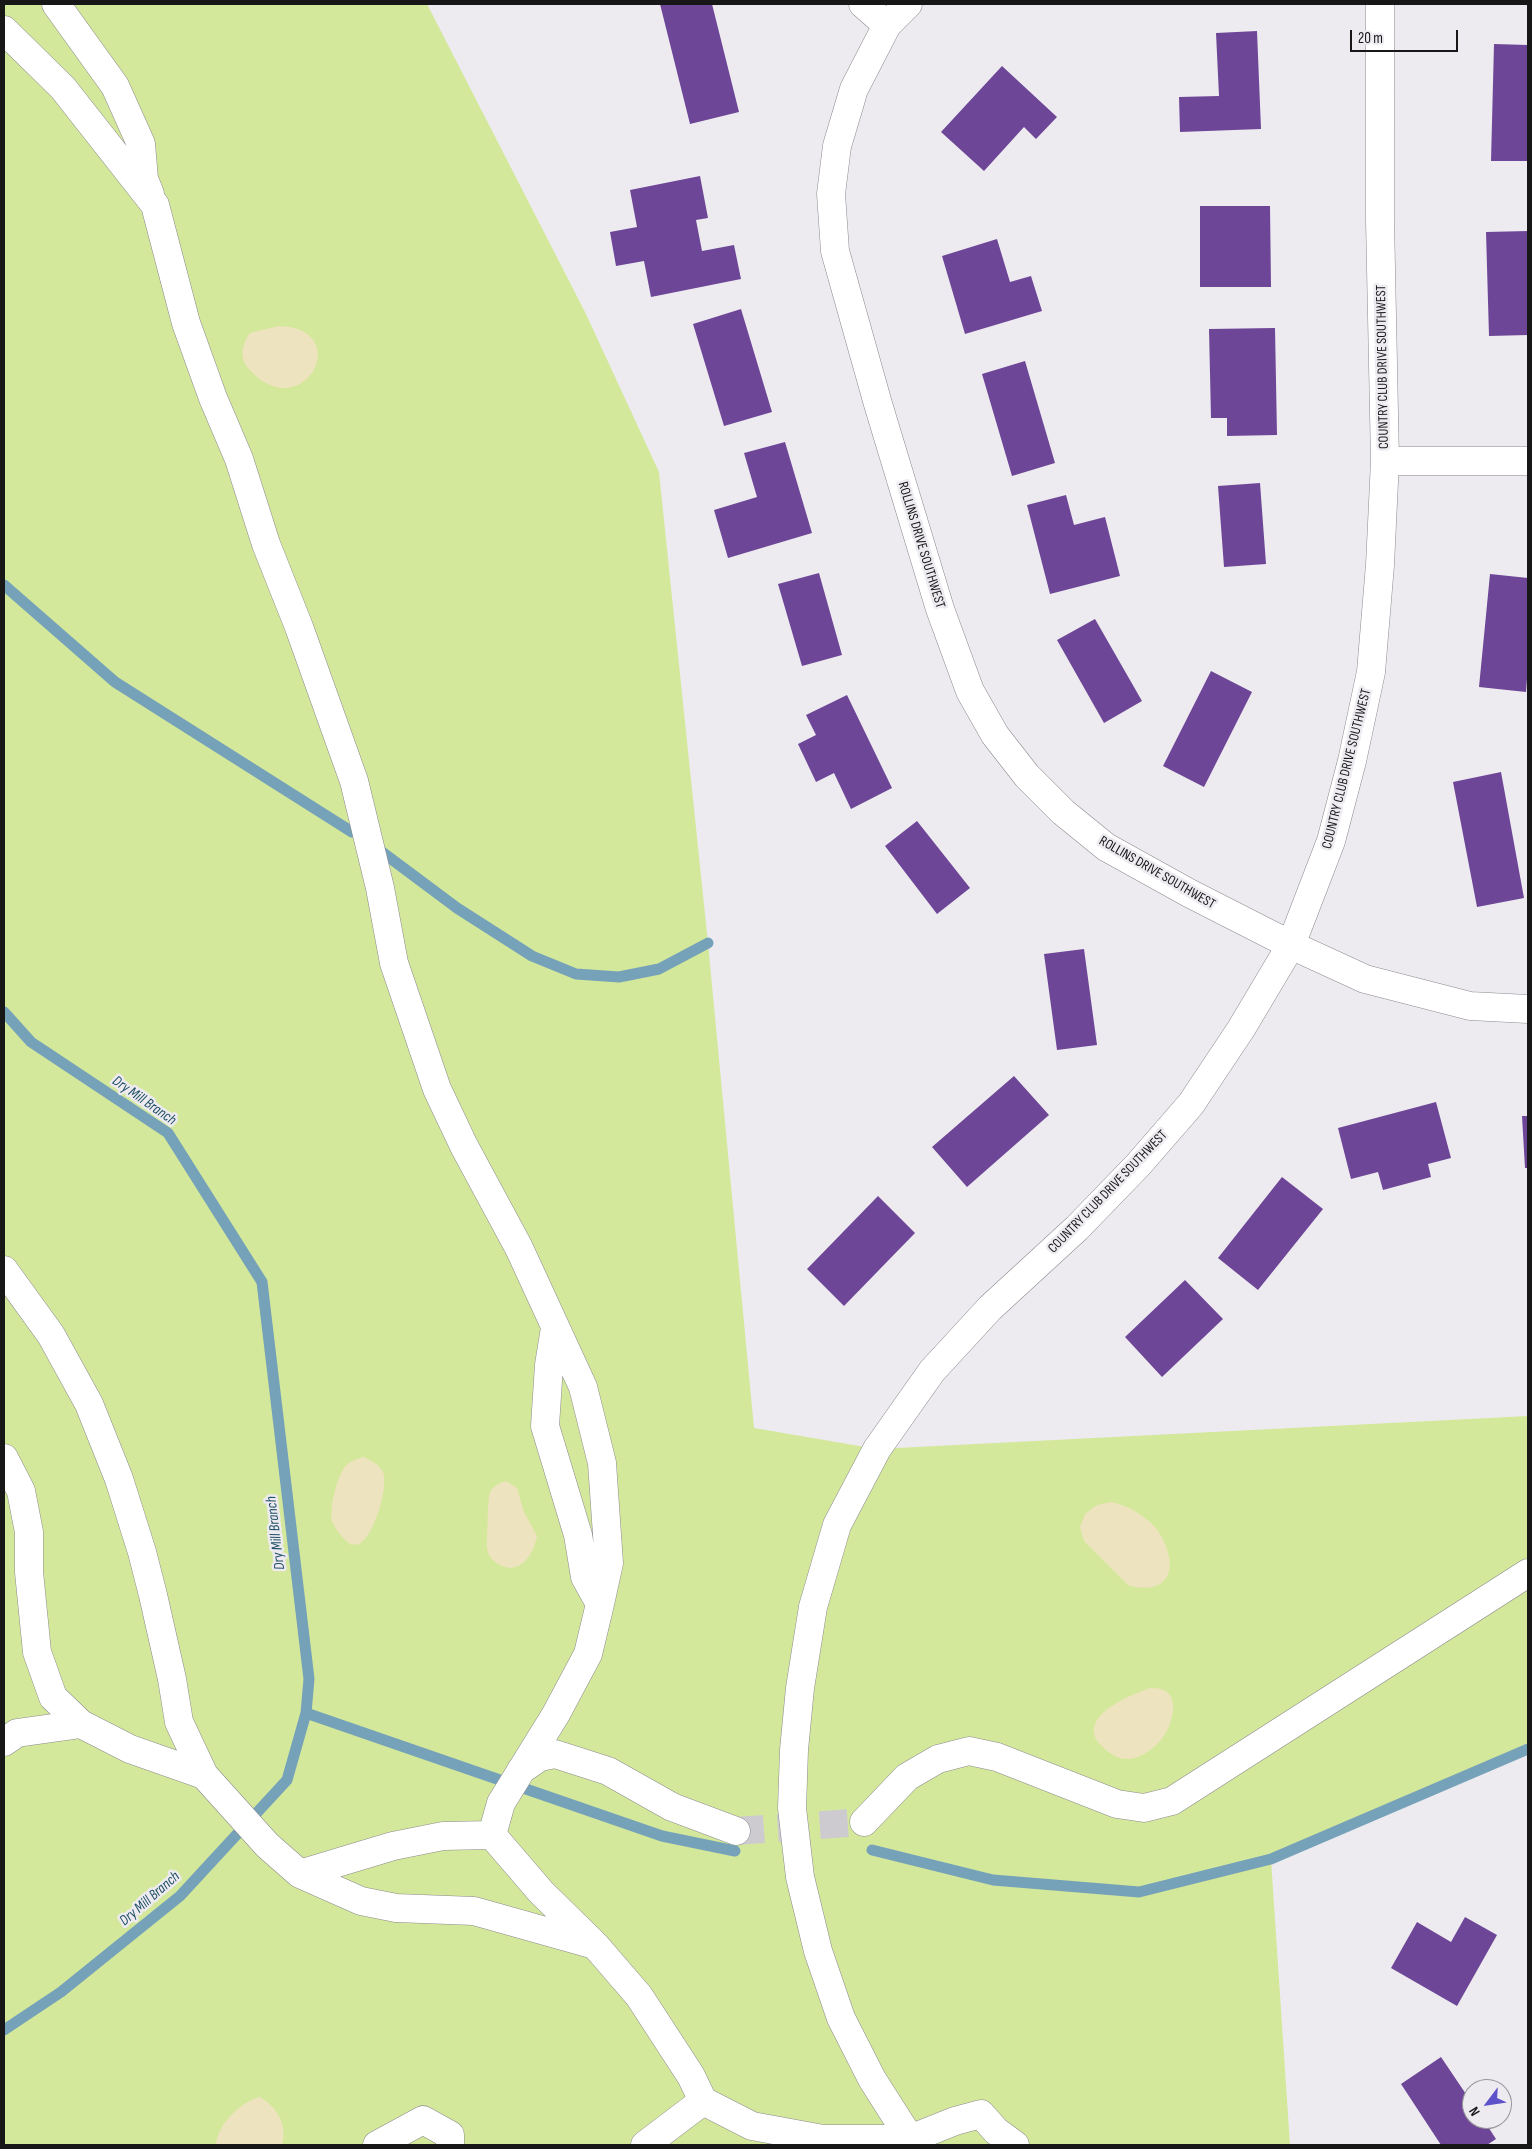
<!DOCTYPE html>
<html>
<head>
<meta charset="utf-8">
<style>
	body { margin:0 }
	#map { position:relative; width:1532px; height:2149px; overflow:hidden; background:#edebf0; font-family:"Sofia Sans Condensed",sans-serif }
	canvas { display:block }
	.frame { position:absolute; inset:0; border:5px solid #171718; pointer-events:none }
	.north { position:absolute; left:1462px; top:2079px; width:50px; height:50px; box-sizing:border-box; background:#edebf0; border:1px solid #97969a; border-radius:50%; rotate:239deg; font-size:14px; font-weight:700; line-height:20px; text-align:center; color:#171718 }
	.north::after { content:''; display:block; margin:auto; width:18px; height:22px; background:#5e52cb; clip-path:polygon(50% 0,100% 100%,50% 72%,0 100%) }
	.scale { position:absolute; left:1350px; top:30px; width:108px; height:22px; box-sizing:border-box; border:2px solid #171718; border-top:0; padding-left:6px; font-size:15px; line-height:18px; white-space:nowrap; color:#171718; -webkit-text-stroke:4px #edebf0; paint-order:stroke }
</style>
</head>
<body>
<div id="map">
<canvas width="1532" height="2149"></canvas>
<div class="frame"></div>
<div class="north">N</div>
<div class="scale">20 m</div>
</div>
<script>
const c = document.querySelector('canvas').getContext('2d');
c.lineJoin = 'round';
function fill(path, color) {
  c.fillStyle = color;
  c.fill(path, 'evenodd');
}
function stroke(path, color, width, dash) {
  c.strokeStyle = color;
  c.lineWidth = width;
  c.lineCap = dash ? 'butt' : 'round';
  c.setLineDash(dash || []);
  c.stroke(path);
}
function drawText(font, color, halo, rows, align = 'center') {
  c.font = font + ' "Sofia Sans Condensed",sans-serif';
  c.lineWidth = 5;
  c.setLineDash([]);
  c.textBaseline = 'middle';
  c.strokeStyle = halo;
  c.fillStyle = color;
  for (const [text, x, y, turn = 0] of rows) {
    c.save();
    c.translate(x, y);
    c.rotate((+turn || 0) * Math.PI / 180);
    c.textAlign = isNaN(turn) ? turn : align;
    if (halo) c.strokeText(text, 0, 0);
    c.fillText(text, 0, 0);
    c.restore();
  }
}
fill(new Path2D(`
	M4,4H427L585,312L659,472L708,943L754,1428L877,1449L1528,1416V1749L1271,1859L1290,2145H4Z`), '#d4e89b');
fill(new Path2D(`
	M279,326C358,329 301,430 248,368C239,357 242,344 250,333Z
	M364,1457C371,1461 379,1464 383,1472C389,1486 374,1537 359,1544C357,1545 354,1544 351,1545C343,1538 336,1531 332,1521C329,1510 337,1477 344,1468C349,1461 357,1459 364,1457Z
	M506,1481L517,1488L524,1512L537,1536C534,1553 522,1574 502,1566C498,1564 493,1561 490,1557C488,1554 487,1549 487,1546C487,1538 488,1495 490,1492C493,1486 500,1483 506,1481Z
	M1110,1502C1127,1505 1141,1513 1154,1526C1168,1541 1182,1581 1152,1587C1145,1589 1137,1587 1129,1586L1084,1541L1080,1527L1085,1514L1097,1505Z
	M1150,1688C1153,1688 1158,1688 1161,1689C1181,1695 1172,1724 1164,1736C1157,1746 1142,1758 1129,1759C1119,1759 1113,1756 1105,1749C1070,1720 1127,1696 1150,1688Z
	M260,2097C277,2107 288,2126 282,2145H216C217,2125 241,2101 260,2097Z`), '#ede3be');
stroke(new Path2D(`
	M4,585L115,682L352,832
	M378,849L457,908L532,956L576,974L619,977L659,969L708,943
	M4,1012L31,1042L168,1133L262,1282L309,1679L306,1713L287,1780L180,1896L61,1992L4,2030
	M306,1713L662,1836L735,1851
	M872,1850L993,1880L1139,1892L1271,1859L1528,1749`), '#76a2b9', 11);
fill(new Path2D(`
	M660,4H712L739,112L690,124Z
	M1257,31L1261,129L1180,132L1179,97L1219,96L1216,33Z
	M1494,44L1528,45V161H1491Z
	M1002,66L1057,117L1036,139L1024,127L984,171L941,132Z
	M700,176L708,218L696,220L702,251L734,245L741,279L651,297L644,261L616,266L610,232L637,227L630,190Z
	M1200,206H1270L1271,287H1200Z
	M1528,231V335L1489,336L1486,232Z
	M997,239L1010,282L1031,276L1042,311L965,334L942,256Z
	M741,309L772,412L724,426L693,324Z
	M1275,328L1277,435L1227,436V418H1211L1209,329Z
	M1025,361L1055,463L1012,476L982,374Z
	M785,442L812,533L728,558L714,510L757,497L744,453Z
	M1260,483L1266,564L1224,567L1218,486Z
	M1066,495L1074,525L1105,517L1120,576L1050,594L1027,505Z
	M819,573L842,655L802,666L778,584Z
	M1490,574L1528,578V666L1526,692L1479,687Z
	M1095,619L1142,701L1104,723L1057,640Z
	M1211,671L1252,692L1204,787L1163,766Z
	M847,695L892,788L851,809L834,773L816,782L798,744L816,735L806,715Z
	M1501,772L1524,898L1477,907L1453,782Z
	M917,821L970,888L937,914L885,846Z
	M1084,949L1097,1045L1057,1050L1044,954Z
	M1014,1076L1049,1115L967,1187L932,1147Z
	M1436,1102L1451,1158L1428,1164L1431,1177L1383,1190L1378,1172L1351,1179L1338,1128Z
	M1522,1116H1528V1168H1525Z
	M1282,1177L1323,1209L1258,1290L1218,1258Z
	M878,1196L915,1233L844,1306L807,1269Z
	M1185,1280L1223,1319L1162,1377L1125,1337Z
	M1465,1917L1497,1935L1457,2006L1391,1968L1417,1922L1451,1942Z
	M1441,2057L1472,2103V2119H1483L1496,2139L1487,2145H1441L1401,2084Z`), '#6e4697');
stroke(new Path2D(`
	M736,1831L864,1822`), '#cdcbd0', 28, [28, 14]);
const minor = new Path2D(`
	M56,4L115,86L141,144L144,179L150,194
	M863,4L887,25
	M908,4L887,25L854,89L837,146L831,194L835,251L878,404L940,609L970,691L995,735L1027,776L1063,812L1106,847L1189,893L1291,945L1365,979L1470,1006L1528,1009
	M4,30L63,88L155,205L186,323L213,398L239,459L266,544L299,627L354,781L380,888L394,963L437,1089L464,1146L519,1248L583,1387L602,1463L609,1563L600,1604L588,1654L556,1714L501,1803L492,1835
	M1385,461H1528
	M4,1270L51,1335L89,1404L119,1479L142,1552L153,1595L172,1679L179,1722L204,1775L267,1845L300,1874L361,1901L396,1908L474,1911L595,1945L639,1996L691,2076L703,2101L752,2126L823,2139H910L955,2121L981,2114L996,2131L1015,2145
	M555,1328L549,1365L545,1426L578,1535L585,1577L600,1604
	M4,1458L21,1491L29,1532V1572L37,1652L53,1697L81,1724L130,1749L204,1775
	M4,1742L17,1733L81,1724
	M521,1770L540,1757L555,1754L608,1771L672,1807L736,1831
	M864,1822L907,1777L938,1759L969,1751L997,1757L1117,1804L1144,1808L1172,1801L1528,1573
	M300,1874L393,1846L443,1836L492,1835L541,1892L592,1942
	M377,2145L423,2120L450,2135V2145
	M645,2145L703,2101
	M914,2145L872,2079L841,2018L818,1951L800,1877L792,1808L794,1750L800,1688L813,1607L837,1525L877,1449L932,1371L990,1308L1077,1228L1138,1165L1191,1104L1241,1029L1291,945L1331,841L1352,761L1371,672L1380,565L1385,461L1380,220V4`);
stroke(minor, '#8c8a8f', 29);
stroke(minor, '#fff', 28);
drawText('14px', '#171718', '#edebf0', [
	["COUNTRY CLUB DRIVE SOUTHWEST",1383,367,-91],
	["ROLLINS DRIVE SOUTHWEST",921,545,73],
	["COUNTRY CLUB DRIVE SOUTHWEST",1347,769,-76],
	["ROLLINS DRIVE SOUTHWEST",1157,873,30],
	["COUNTRY CLUB DRIVE SOUTHWEST",1108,1192,-46]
]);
drawText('italic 15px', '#1f4f66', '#edebf0', [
	["Dry Mill Branch",144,1101,35],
	["Dry Mill Branch",276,1533,-97],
	["Dry Mill Branch",150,1899,-41]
]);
</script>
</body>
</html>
